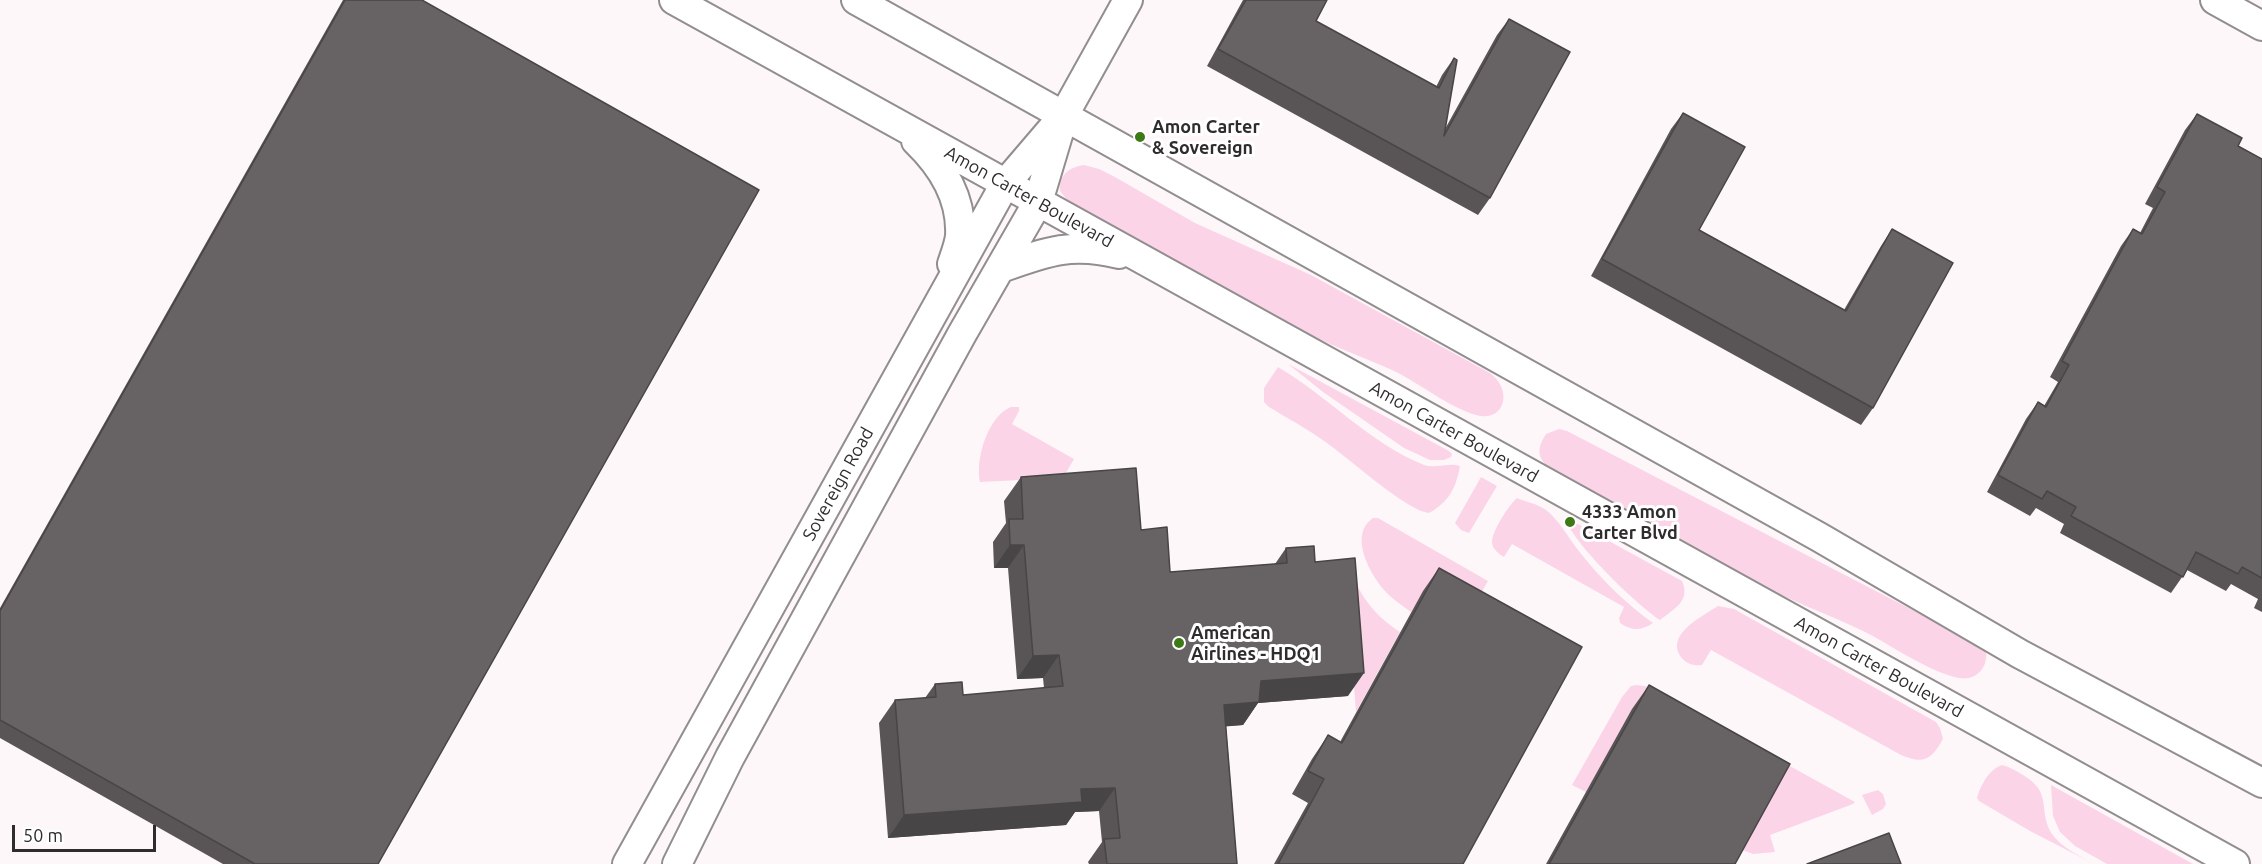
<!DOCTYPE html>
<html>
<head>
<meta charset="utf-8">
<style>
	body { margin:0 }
	#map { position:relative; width:2262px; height:864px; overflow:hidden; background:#fdf7fa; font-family:Ubuntu,sans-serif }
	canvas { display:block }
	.scale { position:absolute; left:12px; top:825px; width:144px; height:27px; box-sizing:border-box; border:3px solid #2f2c2d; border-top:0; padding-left:8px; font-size:18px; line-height:21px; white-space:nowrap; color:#2f2c2d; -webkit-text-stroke:4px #fff; paint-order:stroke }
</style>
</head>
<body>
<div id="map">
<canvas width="2262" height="864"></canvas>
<div class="scale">50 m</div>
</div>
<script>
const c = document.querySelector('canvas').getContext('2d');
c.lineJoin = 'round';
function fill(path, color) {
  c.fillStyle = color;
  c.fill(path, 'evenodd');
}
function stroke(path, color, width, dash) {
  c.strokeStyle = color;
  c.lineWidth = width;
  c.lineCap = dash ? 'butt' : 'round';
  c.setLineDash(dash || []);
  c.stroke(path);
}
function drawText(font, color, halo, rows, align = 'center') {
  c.font = font + ' Ubuntu,sans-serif';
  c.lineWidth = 6;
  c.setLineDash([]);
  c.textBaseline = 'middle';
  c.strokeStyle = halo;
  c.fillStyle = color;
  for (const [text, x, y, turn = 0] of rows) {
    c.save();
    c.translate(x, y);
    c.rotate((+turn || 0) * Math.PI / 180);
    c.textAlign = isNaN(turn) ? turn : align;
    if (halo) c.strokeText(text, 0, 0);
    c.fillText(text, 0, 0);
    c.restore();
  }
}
fill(new Path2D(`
	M1084,165L1099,169L1115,177L1195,223L1311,275L1490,373C1514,391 1504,423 1476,415C1446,406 1420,383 1392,370C1360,356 1327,344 1296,328C1249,304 1203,276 1156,251C1128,236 1099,222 1072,206L1060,191C1059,175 1069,167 1084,165Z
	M1288,364L1449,451L1452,454L1451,457L1444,460H1430L1404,448L1323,392Z
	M1278,367C1328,396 1369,443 1424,465C1436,469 1449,462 1460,466C1456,488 1449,502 1429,513C1405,510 1348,457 1324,441C1306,428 1287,418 1269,407L1264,402V388Z
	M1011,407H1019V411L1012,424L1074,459L1063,478L980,482C975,459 988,416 1011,407Z
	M1559,429L1567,431L1957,633L1986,652C1988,669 1975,681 1959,678C1928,672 1890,644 1861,630C1825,613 1788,600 1753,581C1723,565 1693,546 1663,529C1626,508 1588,489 1551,469C1536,458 1537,448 1546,434Z
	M1481,477L1497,486L1469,533L1461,530L1455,523Z
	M1517,498C1526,502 1538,504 1546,510C1559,520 1568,537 1578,550C1599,577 1625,603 1653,623C1641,631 1632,631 1620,623L1619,618L1624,607L1512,544L1504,557C1499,554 1492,549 1492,542C1492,531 1509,505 1517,498Z
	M1565,517L1682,581C1691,601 1674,609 1660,620C1637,605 1571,542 1565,517Z
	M1373,518H1378L1488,581L1480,595L1566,670L1423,592L1411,612C1402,605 1392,599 1385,591C1370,574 1348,535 1373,518Z
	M1352,575C1363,600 1377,617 1400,632L1356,712L1346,585Z
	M1718,606L1734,609L1936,722L1940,728L1943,739C1932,759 1924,765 1901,755L1711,650L1702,665C1694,666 1686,664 1681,657C1665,634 1703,616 1718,606Z
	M1636,685L1645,686L1855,802L1853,804L1770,835L1775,852L1753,854L1586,792L1572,785L1622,697L1631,686Z
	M2002,765C2010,767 2016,771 2023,775C2054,793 2037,811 2052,834C2062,848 2080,856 2094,864L2030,831L1979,801L1977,798C1981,785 1988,770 2002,765Z
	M2051,785L2193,864H2107L2075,846L2060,832L2053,816Z
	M1878,790L1883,794L1886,804L1883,809L1872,815L1862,795Z`), '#fcd4e8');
const minor = new Path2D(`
	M674,0L2235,864
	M856,0L1819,537L2020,654L2262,783
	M2215,0L2262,26
	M916,141C943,167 962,198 960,236C959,245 955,255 952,264
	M1001,268C1046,252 1071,242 1119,254
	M627,864L1005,184L1064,115L1128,0
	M677,864L730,757L962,334L1038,202L1061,125`);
stroke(minor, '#928d8f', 32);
stroke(minor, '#fff', 28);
fill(new Path2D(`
	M343,0H422L378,864H223L0,738V608Z
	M1243,0H1327L1316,21L1436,87L1442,75L1454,58L1445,129L1497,35L1509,19L1490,198L1478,215L1207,66Z
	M1683,113L1699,230L1844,310L1881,246L1892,229L1873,408L1861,425L1591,276L1671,129Z
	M2197,114L2238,146L2262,159V612L2254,608L2258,599L2231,584L2226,591L2187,570L2171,593L2060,533L2064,524L2036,508L2030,516L1987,492L2026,419L2038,402L2044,406L2058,382L2050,377L2121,246L2133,229L2140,233L2153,208L2145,204L2185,130Z
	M1021,477L1141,530L1170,572L1275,564L1286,548L1315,562L1348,696L1258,703L1243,725L1226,726L1237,864H1089L1088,862L1102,842L1099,811L1075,812L1066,825L888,838L879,723L895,700L925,698L935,684L963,695L1044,688L1043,678L1017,679L1008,568H994L993,542L1006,523L1004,501Z
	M1439,568L1463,864H1274L1308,803L1292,794L1312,759L1328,735L1340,742L1423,591Z
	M1649,685L1735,864H1546L1632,709Z`), '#595456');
fill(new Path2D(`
	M1010,545H1024L1008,568H994Z
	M1059,655L1043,678L1017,679L1033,656Z
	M1364,673L1348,696L1258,703L1243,725L1208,728L1224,705L1261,681Z
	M1115,788L1099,811L1075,812L1066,825L888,838L904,815L1081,789Z`), '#484546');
const building = new Path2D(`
	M345,0H422L759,190L378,864H255L0,720V611Z
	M1246,0H1327L1316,21L1439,88L1454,58L1457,60L1444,136L1509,19L1570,52L1490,198L1218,49Z
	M1683,113L1745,147L1699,230L1846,311L1892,229L1953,263L1873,408L1602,259Z
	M2197,114L2242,138L2238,146L2262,159V578L2242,567L2238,574L2196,552L2183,577L2071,516L2076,507L2047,491L2042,499L1998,475L2038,402L2046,407L2069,365L2062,361L2133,229L2142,234L2165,192L2157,187Z
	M1136,468L1141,530L1167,527L1170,572L1287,563L1286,548L1314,546L1315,562L1355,558L1364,673L1261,681L1259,702L1224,705L1237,864H1107L1104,839L1120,838L1115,788L1081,789L1082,802L904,815L895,700L936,697L935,684L962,682L963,695L1063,686L1059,655L1033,656L1024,545H1010L1009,519H1023L1021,477Z
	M1439,568L1582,647L1463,864H1278L1324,779L1308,771L1328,735L1342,743Z
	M1649,685L1790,764L1735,864H1549Z
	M1889,833L1901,864H1807Z`);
fill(building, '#676264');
stroke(building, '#484546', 1.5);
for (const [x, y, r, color] of [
	[1140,137,6,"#3d7914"],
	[1570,522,6,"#3d7914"],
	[1179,643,6,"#3d7914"]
]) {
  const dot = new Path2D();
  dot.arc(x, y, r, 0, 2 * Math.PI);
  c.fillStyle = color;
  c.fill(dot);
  stroke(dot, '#fff', 2);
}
drawText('bold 18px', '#2f2c2d', '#fff', [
	["Amon Carter",1152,127],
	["& Sovereign",1152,148],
	["4333 Amon",1582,512],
	["Carter Blvd",1582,533],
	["American",1191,633],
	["Airlines - HDQ1",1191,654]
], 'left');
drawText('18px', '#2f2c2d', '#fff', [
	["Amon Carter Boulevard",1029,197,29],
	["Amon Carter Boulevard",1454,432,29],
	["Sovereign Road",838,484,-61],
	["Amon Carter Boulevard",1879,667,29]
]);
</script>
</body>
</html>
